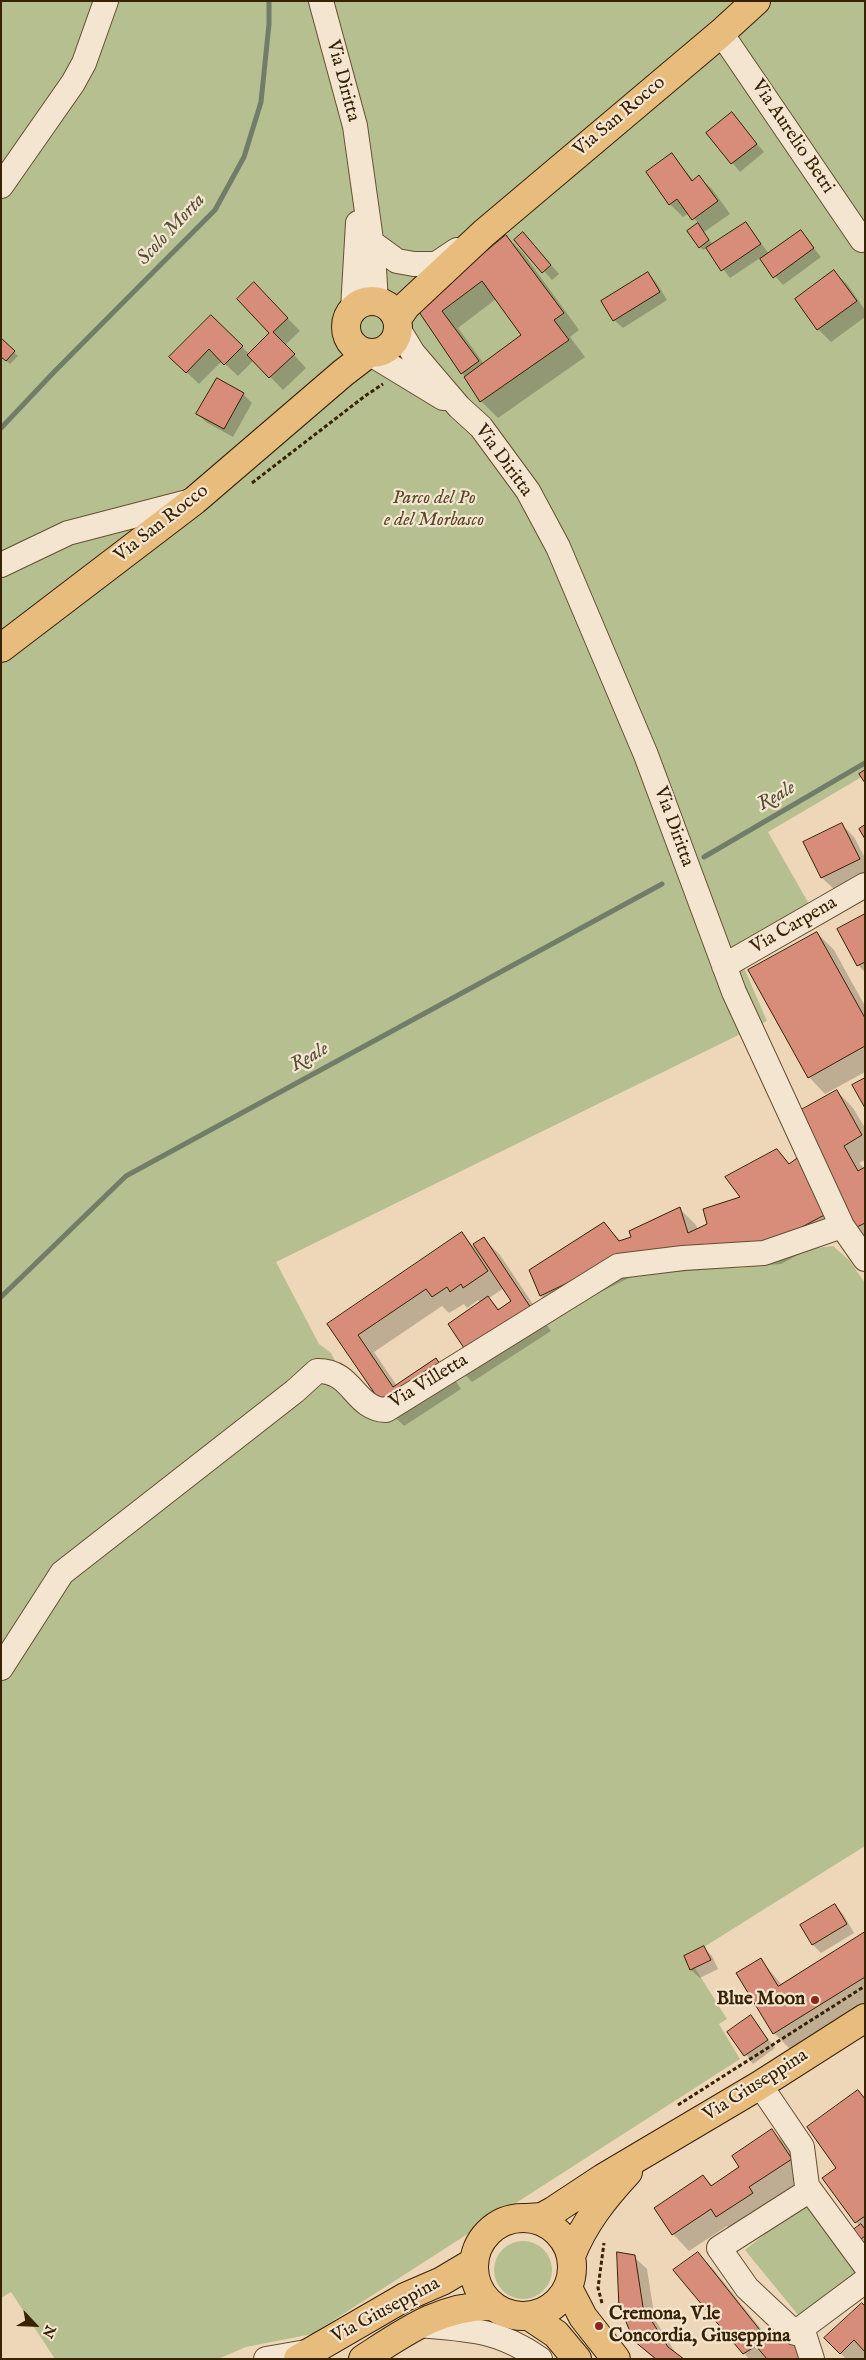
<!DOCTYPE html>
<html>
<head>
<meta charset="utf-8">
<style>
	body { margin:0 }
	#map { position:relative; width:866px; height:2360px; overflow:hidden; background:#eed7b8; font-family:"IM FELL English",serif }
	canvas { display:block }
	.frame { position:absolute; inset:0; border:2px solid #372203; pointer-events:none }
	.north { position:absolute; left:10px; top:2300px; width:50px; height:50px; -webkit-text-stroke:4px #f4e5d1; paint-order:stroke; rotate:115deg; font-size:14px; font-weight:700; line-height:20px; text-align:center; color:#372203 }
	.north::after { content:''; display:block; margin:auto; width:18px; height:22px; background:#372203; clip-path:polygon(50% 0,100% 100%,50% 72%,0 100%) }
</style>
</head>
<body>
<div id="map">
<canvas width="866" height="2360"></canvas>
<div class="frame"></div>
<div class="north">N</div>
</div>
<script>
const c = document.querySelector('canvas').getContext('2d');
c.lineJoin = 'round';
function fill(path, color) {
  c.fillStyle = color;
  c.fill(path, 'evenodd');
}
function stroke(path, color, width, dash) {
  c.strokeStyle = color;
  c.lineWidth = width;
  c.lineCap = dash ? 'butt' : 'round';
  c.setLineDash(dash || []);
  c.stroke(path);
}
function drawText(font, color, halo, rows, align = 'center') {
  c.font = font + ' "IM FELL English",serif';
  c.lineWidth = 4.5;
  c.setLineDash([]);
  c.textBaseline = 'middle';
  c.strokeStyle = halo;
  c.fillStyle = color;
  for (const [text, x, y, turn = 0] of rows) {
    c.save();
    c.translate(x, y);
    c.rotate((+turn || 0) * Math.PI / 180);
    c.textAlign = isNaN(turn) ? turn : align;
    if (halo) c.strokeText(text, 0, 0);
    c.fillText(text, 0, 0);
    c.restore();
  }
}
fill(new Path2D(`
	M1,1H865V775L768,832L813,911L738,954L767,1021L276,1262L319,1344L331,1353L360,1410L625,1273L749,1267L815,1248L833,1246L849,1260L865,1283V1846L688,1957L727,2019L719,2024L740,2059L312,2334L246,2347L218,2359H55L11,2292L1,2298Z
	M803,2203L861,2274L803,2321L745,2250Z
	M494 2270a29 29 0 1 1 58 0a29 29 0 1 1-58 0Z`), '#b6bf90');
fill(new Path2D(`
	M732,114L764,152L740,172L708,133Z
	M672,155L694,181L699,177L712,189L730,214L704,232L713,245L746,223L769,254L800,231L821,257L783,285L760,258L730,278L707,248L703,250L700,247L699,224L689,213L683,217L670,204L648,173Z
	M506,236L523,253L579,330L570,337L585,357L498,418L481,401L419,309ZM496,299L523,335L484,364L458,328Z
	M516,240L531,242L559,274L552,280Z
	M834,272L847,284L865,310V317L831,342L818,329Z
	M648,274L656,282L667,300L623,328L614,320Z
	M254,284L300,331L285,345L306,368L283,390L254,360L238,376L222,361L199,384L171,357L211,316L249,354L271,333Z
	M1,340L18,356L10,364L1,356Z
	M243,394L252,403L233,437L206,422L198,414Z
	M842,825L854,837L865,858V875L835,890L822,878L805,843Z
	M865,915V972L858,965L839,930Z
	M817,933L834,950L865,1006V1072L825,1094L809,1077Z
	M837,1091L853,1108L865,1128V1160L859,1163L865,1169V1237L856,1227L793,1115Z
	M777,1150L848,1228L781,1264L635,1275L558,1313L541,1296L531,1270L604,1224L621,1241L633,1237L680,1209L696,1225L698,1230L709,1225L742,1198Z
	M462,1234L473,1246L484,1239L500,1255L551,1331L472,1382L455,1364L470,1354L480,1303L478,1300L467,1308L464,1304L449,1313L442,1306L374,1352L397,1386L453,1377L461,1389L404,1426L387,1409L329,1324ZM504,1288L513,1302L500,1310L489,1298Z
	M835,1906L843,1914L854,1933L821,1953L813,1945L802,1926Z
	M865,1934V2004L791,2050L774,2033L738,1974L760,1959L782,1985Z
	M704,1948L712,1956L718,1969L700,1978L691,1970L685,1957Z
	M751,2017L775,2048L753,2064L729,2032Z
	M858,2091L865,2098V2243L861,2245L858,2242L860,2227L856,2222L838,2168Z
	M772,2131L789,2147L808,2176L765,2204L734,2233L727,2226L689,2251L673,2234L703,2176L713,2186L741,2167Z
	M698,2254L714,2270L765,2334L808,2359H749L744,2353Z
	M634,2257L647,2269L655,2320L677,2355L682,2359H654L635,2340Z
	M865,2307V2359H846L826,2338Z`), '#0003');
stroke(new Path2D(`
	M1,428L54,372L215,210L244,157L261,102L269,24V1
	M704,857L865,763
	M1,1297L126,1176L662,884`), '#727d69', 5);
const building = new Path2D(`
	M732,112L757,144L731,164L706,133Z
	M672,153L692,181L699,175L718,201L692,220L677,199L669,205L646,172Z
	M746,222L761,244L721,271L706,248Z
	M698,223L709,240L699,248L687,231Z
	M801,230L814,248L773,278L760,259Z
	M523,232L551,265L542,273L514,240Z
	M506,235L564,313L554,320L569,340L480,402L464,377L521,335L482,281L442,311L479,361L461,374L417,309Z
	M834,270L857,301L817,330L795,299Z
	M648,272L660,292L613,321L601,301Z
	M254,282L288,318L273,332L295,354L269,378L247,355L269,333L237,299Z
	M211,315L243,346L224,365L209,349L186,373L169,357Z
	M1,338L15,351L6,361L1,357Z
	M217,378L244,393L224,429L196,414Z
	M865,770V783L859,774Z
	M842,823L860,859L821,878L803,842Z
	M865,825V839L859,829Z
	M865,914V962L857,966L837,929Z
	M817,932L865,1018V1046L808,1078L748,970Z
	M865,1078V1108L852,1085Z
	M837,1090L862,1135L844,1146L858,1171L865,1167V1223L855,1228L792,1115Z
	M777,1149L789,1164L804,1153L832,1211L764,1247L618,1259L540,1296L529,1270L604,1222L619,1241L631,1237L629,1231L680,1207L688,1233L707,1224L703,1209L740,1197L725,1177Z
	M462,1232L488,1271L463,1288L461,1284L450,1292L447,1287L432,1297L426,1289L358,1335L393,1387L436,1358L444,1370L468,1354L448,1324L488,1296L498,1310L511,1301L473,1244L484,1237L535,1314L386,1410L327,1324Z
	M835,1904L847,1924L812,1945L800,1925Z
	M865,1932V1977L773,2034L736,1973L761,1958L778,1986Z
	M704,1946L711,1960L690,1970L684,1956Z
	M751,2015L768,2040L744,2056L727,2032Z
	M858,2090L865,2099V2216L855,2223L822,2178L836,2168L807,2127Z
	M772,2129L792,2159L749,2187L753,2193L716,2217L711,2209L672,2235L654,2208L703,2175L711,2186L739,2167L732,2156Z
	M861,2224L865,2229V2236L857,2242L849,2233Z
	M617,2252L635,2255L643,2307L668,2347L684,2359H656L634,2341L619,2305Z
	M698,2252L763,2334L774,2325L805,2354L803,2359H767L756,2346L743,2354L673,2270Z
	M862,2303L865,2306V2352L854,2340L840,2354L824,2338Z`);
fill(building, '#d78d7a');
stroke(building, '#372203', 1);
const minor = new Path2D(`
	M321,1L355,126L373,254L376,301
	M721,33L862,240
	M1,186L73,83L84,63L106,1
	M371,242L397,261L414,264H436L457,250
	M353,309L358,223
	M399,330L413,353L459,407L481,427L528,491L558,547L646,755L734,992L842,1226L865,1259
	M369,353L443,398
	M1,565L68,533L191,501
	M724,966L865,885
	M1,1668L62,1573L295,1391L317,1371C353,1370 354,1409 386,1410L618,1266L683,1258L764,1253L842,1226
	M760,2085L802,2147L807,2186L865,2265
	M810,2190L719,2248L747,2288L795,2333L865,2281
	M418,2325C467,2329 498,2329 540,2359
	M802,2328L812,2359
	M266,2359L312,2351`);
const major = new Path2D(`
	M346 327a26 26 0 1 1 52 0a26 26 0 1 1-52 0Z
	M397,319L406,306L484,233L721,33L756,1
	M1,648L195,500L343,373L369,353
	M527,2218L542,2217L553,2211L603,2178L760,2085L865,2018
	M474 2267a49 49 0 1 1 98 0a49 49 0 1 1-98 0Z
	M571,2256C584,2223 604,2198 628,2172
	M568,2288L583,2317L616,2359
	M529,2316L556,2334L577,2359
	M298,2359L405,2297L442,2281L474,2262
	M363,2359C405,2332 441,2305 493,2306`);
stroke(minor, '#654f30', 26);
stroke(major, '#372203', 30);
stroke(new Path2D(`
	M252,483L365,396L383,384
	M678,2105L865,1986
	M468,2240L507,2215
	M602,2303L598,2288L604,2243`), '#372203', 3, [4, 2.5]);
stroke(minor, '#f4e5d1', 24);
stroke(major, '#e7bc7c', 28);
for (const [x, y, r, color] of [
	[815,2000,5,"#8f2418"],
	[599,2326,5,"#8f2418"]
]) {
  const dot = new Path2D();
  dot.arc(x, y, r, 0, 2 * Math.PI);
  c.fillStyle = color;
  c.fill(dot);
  stroke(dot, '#f4e5d1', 2);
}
drawText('19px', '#372203', '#f4e5d1', [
	["Via Diritta",342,81,75],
	["Via San Rocco",620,117,-40],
	["Via Aurelio Betri",792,137,56],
	["Via Diritta",503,461,54],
	["Via San Rocco",162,524,-38],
	["Via Diritta",673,827,70],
	["Via Carpena",794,926,-30],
	["Via Villetta",429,1382,-31],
	["Via Giuseppina",756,2086,-32],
	["Via Giuseppina",386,2311,-28]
]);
drawText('italic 19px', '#574926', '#f4e5d1', [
	["Parco del Po",434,499],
	["e del Morbasco",434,521]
]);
drawText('bold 19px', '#372203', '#f4e5d1', [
	["Blue Moon",805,2000],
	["Cremona, V.le",609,2315,"left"],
	["Concordia, Giuseppina",609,2337,"left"]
], 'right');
drawText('italic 20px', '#545036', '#f4e5d1', [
	["Scolo Morta",172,230,-47],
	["Reale",777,797,-30],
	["Reale",310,1058,-29]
]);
</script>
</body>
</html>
